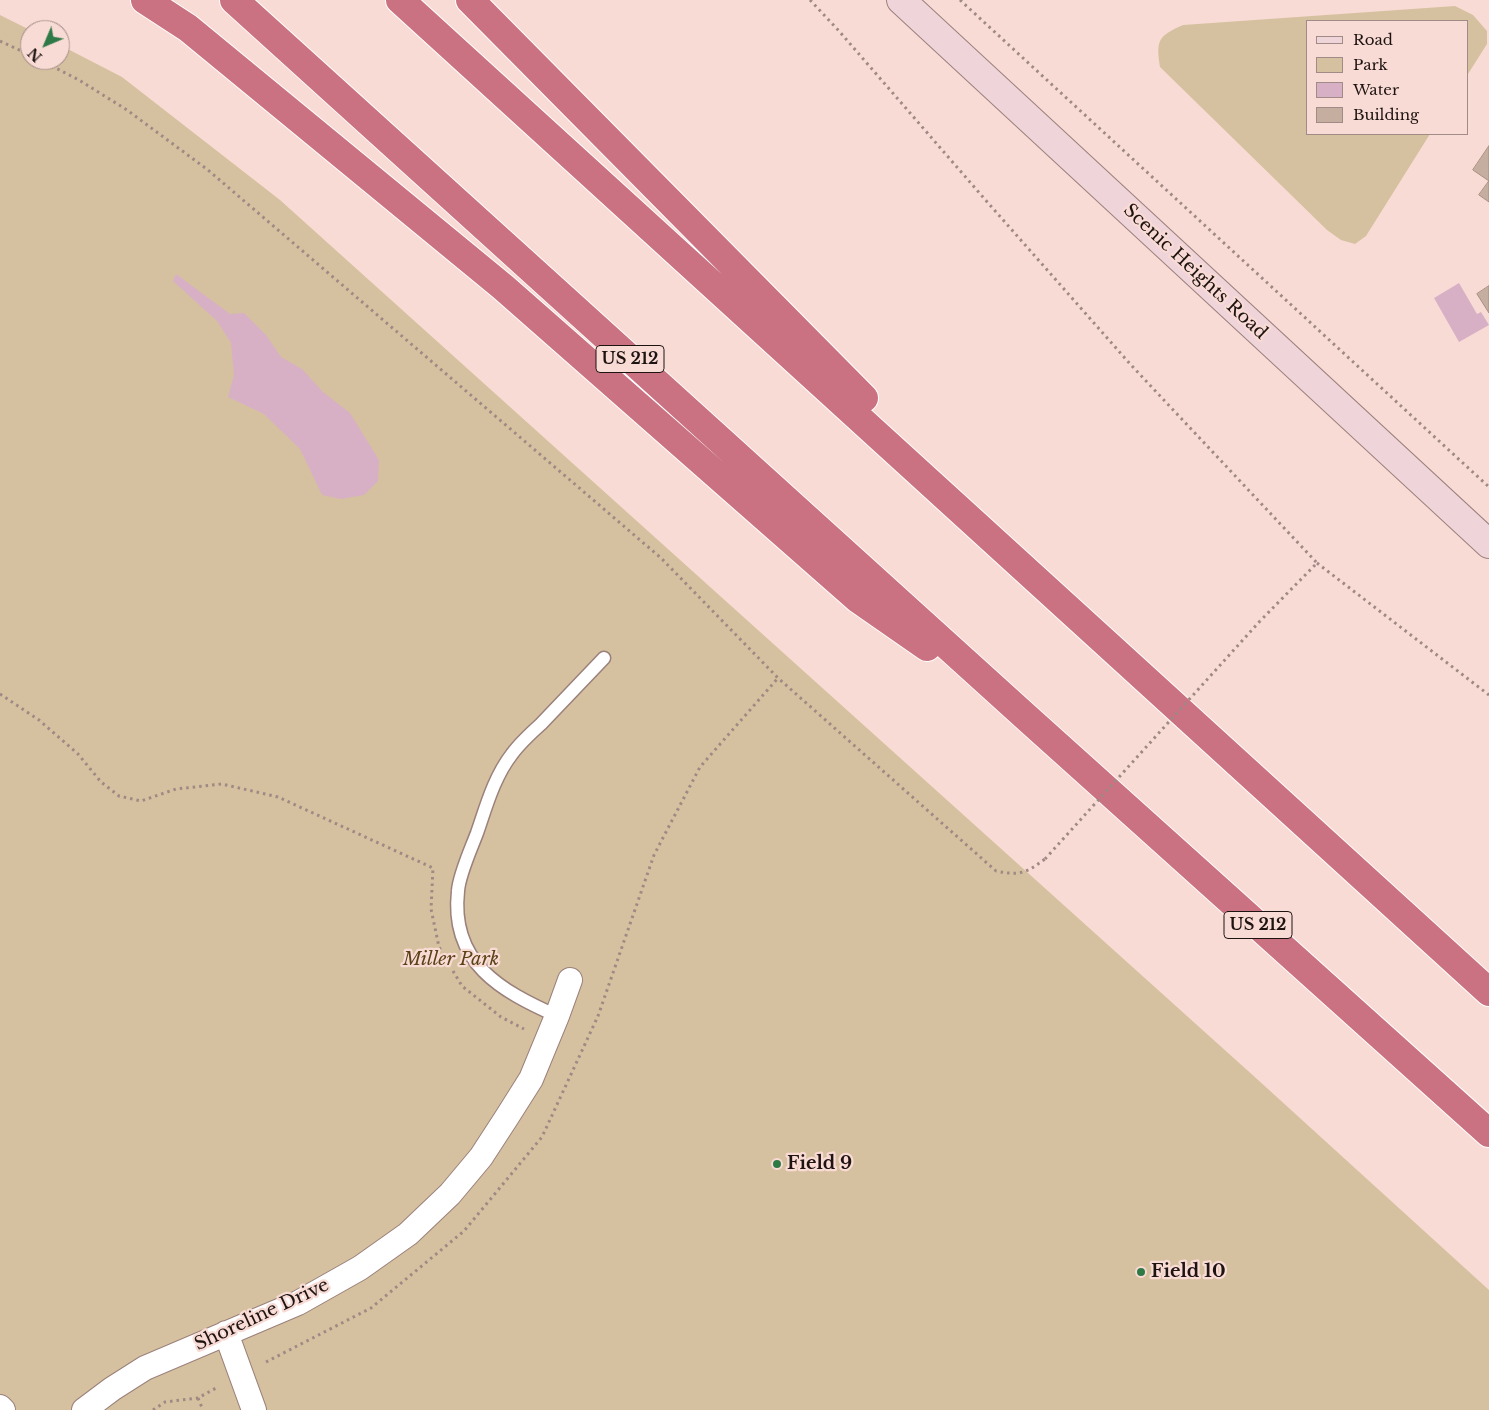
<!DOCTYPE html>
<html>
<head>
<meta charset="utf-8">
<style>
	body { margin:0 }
	#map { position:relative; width:1489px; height:1410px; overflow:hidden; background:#f9dbd5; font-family:"Libre Baskerville",serif }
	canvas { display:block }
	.legend { position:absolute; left:1306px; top:20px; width:162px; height:115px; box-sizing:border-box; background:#f9dbd5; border:1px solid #a18b87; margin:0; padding:6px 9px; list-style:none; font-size:15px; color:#1d1311 }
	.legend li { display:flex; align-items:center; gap:10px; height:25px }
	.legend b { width:25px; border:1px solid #a18b87 }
	.north { position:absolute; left:20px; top:20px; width:50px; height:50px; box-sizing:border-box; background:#f9dbd5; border:1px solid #a18b87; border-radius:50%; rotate:225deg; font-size:14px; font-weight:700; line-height:20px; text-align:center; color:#1d1311 }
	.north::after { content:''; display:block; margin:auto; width:18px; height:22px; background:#2f7947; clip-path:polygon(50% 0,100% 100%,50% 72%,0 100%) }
</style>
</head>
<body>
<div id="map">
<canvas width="1489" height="1410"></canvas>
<ul class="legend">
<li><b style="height:6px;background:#efd4da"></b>Road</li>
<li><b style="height:14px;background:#d5c19f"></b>Park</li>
<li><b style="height:14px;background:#d8b0c6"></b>Water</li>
<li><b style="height:14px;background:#c5ae9f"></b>Building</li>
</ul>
<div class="north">N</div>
</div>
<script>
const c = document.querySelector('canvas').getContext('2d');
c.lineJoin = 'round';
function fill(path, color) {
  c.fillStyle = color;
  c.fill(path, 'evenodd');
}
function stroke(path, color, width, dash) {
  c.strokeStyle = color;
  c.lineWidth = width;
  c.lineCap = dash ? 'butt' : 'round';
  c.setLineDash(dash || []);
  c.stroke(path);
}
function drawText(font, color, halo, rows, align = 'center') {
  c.font = font + ' "Libre Baskerville",serif';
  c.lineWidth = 4.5;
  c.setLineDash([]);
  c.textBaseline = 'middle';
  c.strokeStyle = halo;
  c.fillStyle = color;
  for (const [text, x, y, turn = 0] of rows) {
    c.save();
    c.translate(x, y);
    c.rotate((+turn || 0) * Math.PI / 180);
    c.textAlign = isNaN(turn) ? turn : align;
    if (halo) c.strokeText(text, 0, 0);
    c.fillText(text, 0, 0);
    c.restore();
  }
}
fill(new Path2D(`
	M1455,6L1473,15L1487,31V44L1468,74V21H1308V134H1430L1366,236L1355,244L1341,240L1327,230L1160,67C1156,40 1158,36 1183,25Z
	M0,15L30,30V60H60V45L122,77L280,200L1257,1079L1489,1290V1410H0Z`), '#d5c19f');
fill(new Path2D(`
	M176,274L230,314L244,313L266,335L281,357L302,369L323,392L350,413L379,460L378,481L364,495L341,499L322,495L300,449L264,414L228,397L234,375L231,343L217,321L173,281Z
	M1459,283L1477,314L1481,312L1489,325L1459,342L1434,298Z`), '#d8b0c6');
const building = new Path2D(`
	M1489,146V181L1473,170Z
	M1489,181V202L1479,195Z
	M1489,286V313L1477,294Z`);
fill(building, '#c5ae9f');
stroke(building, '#a69081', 1);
const lane = new Path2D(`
	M557,1016C501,991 450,963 458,891C459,875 471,849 477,833C486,807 494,777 512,754C520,743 531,733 541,724C562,702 583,680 604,658`);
const street = new Path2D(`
	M226,1333L254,1410
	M0,1407L3,1410
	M84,1410L112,1389L145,1368L298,1303L360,1268L408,1234L450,1194L481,1157L507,1117L531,1079L557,1016L570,980`);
const secondary = new Path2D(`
	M901,0L1489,544`);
const highway = new Path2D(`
	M145,0L188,28L503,287L858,599L927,647
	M234,0L1026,717L1489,1133
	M400,0L1489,992
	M470,0L864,398`);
stroke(lane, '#9b807b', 15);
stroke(street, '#9b807b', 26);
stroke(secondary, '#9b807b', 30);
stroke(highway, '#fff', 30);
stroke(new Path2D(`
	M810,0L839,31L982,196L1131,365L1317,563L1260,621
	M960,0L1489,487
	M0,41L30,55
	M40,60L79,80L127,110L208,170L661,558L778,678L996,871C1020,876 1026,873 1045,859
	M1317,563L1489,695
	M0,694L39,720L78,754L101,782L119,796L141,801L176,789L222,784L278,797L433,868L431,909L439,947L447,961
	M453,971L462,986L501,1017L524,1029
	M266,1362L371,1308L464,1231L542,1137L598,1016L654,855L700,767L778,678
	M198,1398L203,1410
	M153,1410L165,1402L198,1398L216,1388`), '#9f8984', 3, [2.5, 4]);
stroke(lane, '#fff', 12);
stroke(street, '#fff', 24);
stroke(secondary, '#efd4da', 28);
stroke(highway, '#ca7182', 28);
stroke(new Path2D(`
	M1045,859L1260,621`), '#9f8984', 3, [2.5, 4]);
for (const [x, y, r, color] of [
	[777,1164,5,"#2f7947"],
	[1141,1272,5,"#2f7947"]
]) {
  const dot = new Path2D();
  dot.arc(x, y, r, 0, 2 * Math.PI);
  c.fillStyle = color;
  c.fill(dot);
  stroke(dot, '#f9dbd5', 2);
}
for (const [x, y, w] of [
	[630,359,68],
	[1258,925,68]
]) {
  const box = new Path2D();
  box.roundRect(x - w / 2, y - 13.5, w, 27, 4);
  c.fillStyle = '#f9dbd5';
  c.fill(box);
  stroke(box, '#1d1311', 1);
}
drawText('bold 16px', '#1d1311', null, [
	["US 212",630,359],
	["US 212",1258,925]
]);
drawText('18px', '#1d1311', '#f9dbd5', [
	["Scenic Heights Road",1195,272,43],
	["Shoreline Drive",262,1315,-25]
]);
drawText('italic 18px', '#5a4217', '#f9dbd5', [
	["Miller Park",451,960]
]);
drawText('bold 18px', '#1d1311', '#f9dbd5', [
	["Field 9",787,1164],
	["Field 10",1151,1272]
], 'left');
</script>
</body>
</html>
